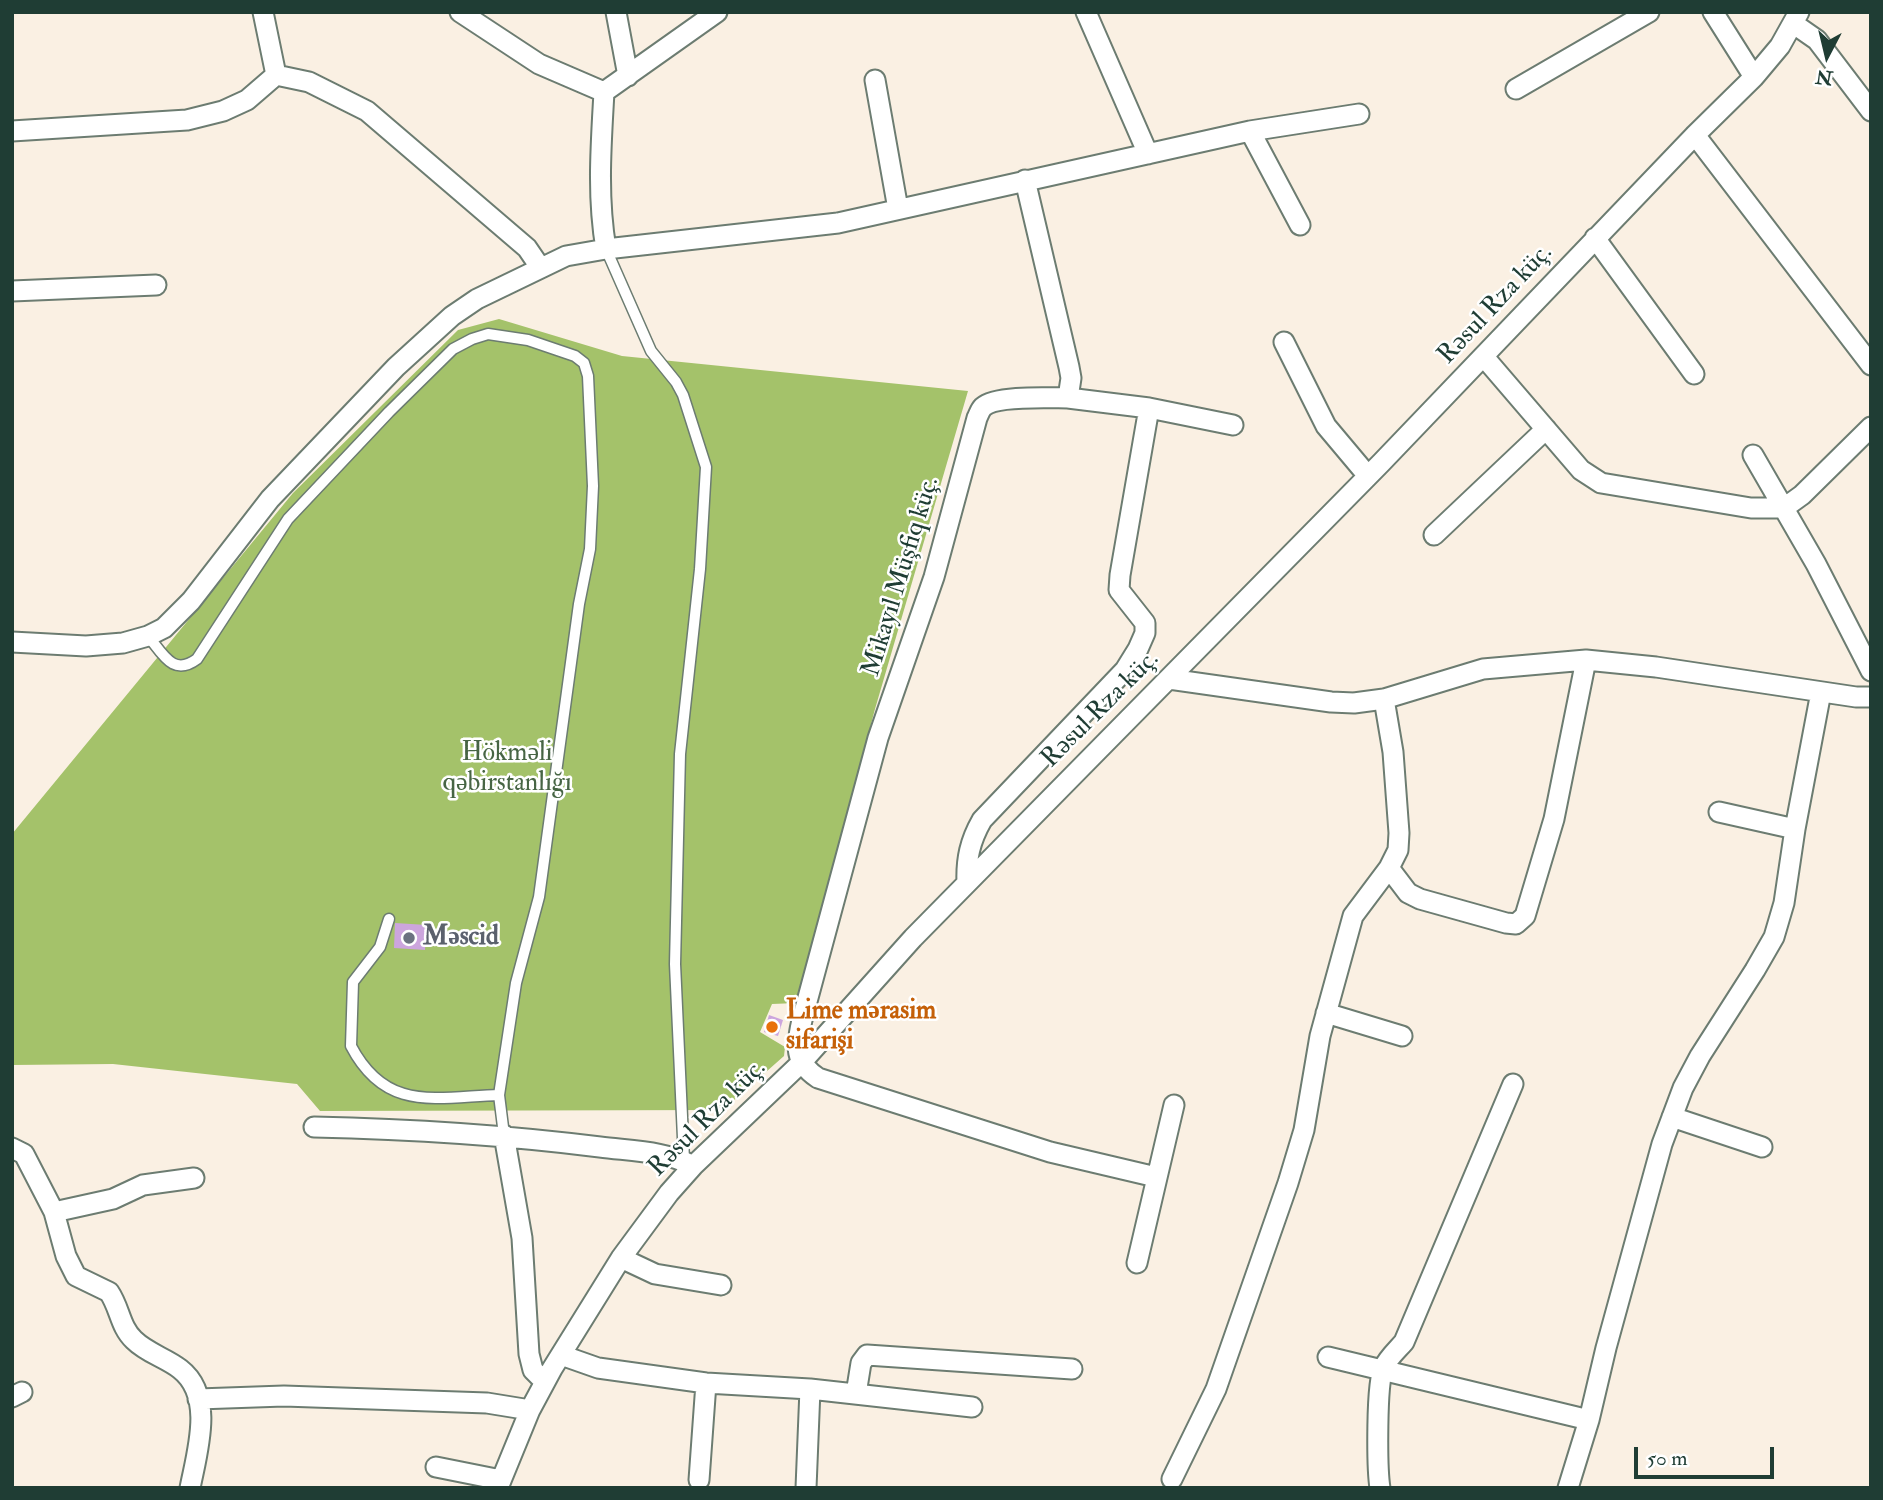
<!DOCTYPE html>
<html>
<head>
<meta charset="utf-8">
<style>
	body { margin:0 }
	#map { position:relative; width:1883px; height:1500px; overflow:hidden; background:#faf0e3; font-family:"IM FELL Double Pica",serif }
	canvas { display:block }
	.frame { position:absolute; inset:0; border:14px solid #1f3d34; pointer-events:none }
	.north { position:absolute; left:1792px; top:21px; width:70px; height:70px; -webkit-text-stroke:5px #fff; paint-order:stroke; rotate:187deg; font-size:19px; font-weight:700; line-height:28px; text-align:center; color:#1f3d34 }
	.north::after { content:''; display:block; margin:auto; width:24px; height:32px; background:#1f3d34; clip-path:polygon(50% 0,100% 100%,50% 72%,0 100%) }
	.scale { position:absolute; left:1634px; top:1447px; width:140px; height:32px; box-sizing:border-box; border:4px solid #1f3d34; border-top:0; padding-left:9px; font-size:21px; line-height:24px; white-space:nowrap; color:#1f3d34; -webkit-text-stroke:5px #fff; paint-order:stroke }
</style>
</head>
<body>
<div id="map">
<canvas width="1883" height="1500"></canvas>
<div class="frame"></div>
<div class="north">N</div>
<div class="scale">50 m</div>
</div>
<script>
const c = document.querySelector('canvas').getContext('2d');
c.lineJoin = 'round';
function fill(path, color) {
  c.fillStyle = color;
  c.fill(path, 'evenodd');
}
function stroke(path, color, width, dash) {
  c.strokeStyle = color;
  c.lineWidth = width;
  c.lineCap = dash ? 'butt' : 'round';
  c.setLineDash(dash || []);
  c.stroke(path);
}
function drawText(font, color, halo, rows, align = 'center') {
  c.font = font + ' "IM FELL Double Pica",serif';
  c.lineWidth = 5;
  c.setLineDash([]);
  c.textBaseline = 'middle';
  c.strokeStyle = halo;
  c.fillStyle = color;
  for (const [text, x, y, turn = 0] of rows) {
    c.save();
    c.translate(x, y);
    c.rotate((+turn || 0) * Math.PI / 180);
    c.textAlign = isNaN(turn) ? turn : align;
    if (halo) c.strokeText(text, 0, 0);
    c.fillText(text, 0, 0);
    c.restore();
  }
}
fill(new Path2D(`
	M499,319L622,356L968,391L875,709L797,1003L772,1004L760,1032L785,1047L784,1056L723,1110L320,1111L297,1084L113,1064L12,1065V834L293,493L458,330Z`), '#a4c26a');
fill(new Path2D(`
	M395,923L427,925L425,950L394,948Z
	M769,1015L783,1020L778,1036L764,1032Z`), '#cca5dd');
const service = new Path2D(`
	M606,249L651,351L676,382L683,395L706,467L700,569L680,754L675,964L684,1160
	M148,636C163,654 173,677 197,659L288,519L389,412L453,349L472,339L488,334L528,340L575,356L584,363L588,376L593,486L590,549L579,604L539,897L516,983L499,1095L504,1135
	M389,919L380,947L353,982L351,1046C386,1113 436,1097 499,1095`);
const minor = new Path2D(`
	M263,12L276,75
	M460,12L539,64L604,92C601,145 597,196 606,249
	M616,12L628,76
	M1086,12L1148,154
	M1713,12L1754,77
	M1794,24L1817,40L1871,111
	M875,80L898,209
	M1516,89L1649,12
	M604,92L717,12
	M12,131L187,120L223,111L247,100L276,75L309,82L367,111L527,248L540,267
	M1250,131L1300,225
	M1695,135L1871,365
	M1025,180L1069,367L1071,378L1068,398C1050,398 996,395 983,407C980,410 979,414 977,418L934,577L878,738L802,1020C796,1046 794,1062 818,1078L1050,1152L1156,1177
	M1595,238L1694,374
	M12,291L156,285
	M1284,342L1326,426L1368,476
	M1484,357L1581,470L1601,483L1751,508H1784L1802,495L1871,427
	M1068,398L1149,408L1233,425
	M1753,455L1816,564L1871,671
	M1434,535L1546,429
	M12,642L86,646L123,643L148,636L164,628L191,601L270,499L396,367L452,316L477,299L566,256L606,249L838,223L1250,131L1359,114
	M1169,679L1331,702L1354,703L1384,699L1483,669L1586,660L1656,667L1856,697H1871
	M1719,812L1795,829
	M1389,868L1408,893L1420,899L1506,923L1516,924L1525,916L1554,819L1586,660
	M967,883C966,859 970,841 982,820L1125,670L1138,649L1145,633V623L1119,590L1120,575L1149,408
	M1326,1013L1402,1036
	M1672,1117L1762,1147
	M314,1127C410,1129 504,1135 600,1147C630,1151 667,1151 693,1166
	M504,1135L522,1238L529,1354L533,1370L545,1382
	M12,1148L24,1154L54,1212L66,1256L76,1276L109,1292C120,1308 120,1327 134,1340C147,1353 166,1358 180,1369C215,1396 197,1452 190,1488
	M54,1212L113,1199L143,1185L194,1178
	M621,1258L655,1274L721,1285
	M1137,1263L1174,1105
	M561,1355L598,1368L706,1383L810,1389L972,1407
	M1328,1357L1589,1420
	M856,1394L861,1363L867,1355L1072,1369
	M12,1397L22,1392
	M198,1399L284,1396L487,1403L530,1410
	M436,1467L501,1480
	M1172,1479L1216,1389L1288,1183L1304,1130L1320,1036L1353,916L1389,868L1398,850L1399,833L1393,752L1384,699
	M699,1480L706,1383
	M498,1488L530,1410L552,1369L621,1258L669,1193L693,1166L801,1063L913,938L1381,463L1695,135L1754,77L1780,46L1799,12
	M806,1488L810,1389
	M1380,1488C1377,1469 1376,1382 1384,1367C1388,1358 1398,1349 1404,1342L1513,1084
	M1568,1488L1589,1420L1606,1348L1662,1144L1683,1088L1700,1056L1755,970L1774,937L1784,903L1795,829L1821,692`);
stroke(service, '#6c7c71', 13);
stroke(minor, '#6c7c71', 23);
stroke(service, '#fff', 10);
stroke(minor, '#fff', 19);
for (const [x, y, r, color] of [
	[409,938,7,"#6b7280"],
	[772,1027,7,"#e8710a"]
]) {
  const dot = new Path2D();
  dot.arc(x, y, r, 0, 2 * Math.PI);
  c.fillStyle = color;
  c.fill(dot);
  stroke(dot, '#fff', 2.5);
}
drawText('26px', '#1f3d34', '#fff', [
	["Rəsul Rza küç.",1496,305,-47],
	["Mikayıl Müşfiq küç.",902,577,-73],
	["Rəsul Rza küç.",1101,710,-45],
	["Rəsul Rza küç.",708,1119,-45]
]);
drawText('26px', '#476544', '#fff', [
	["Hökməli",507,754],
	["qəbirstanlığı",507,784]
]);
drawText('bold 26px', '#5b616d', '#fff', [
	["Məscid",423,938]
], 'left');
drawText('bold 26px', '#c56008', '#fff', [
	["Lime mərasim",786,1012],
	["sifarişi",786,1042]
], 'left');
</script>
</body>
</html>
